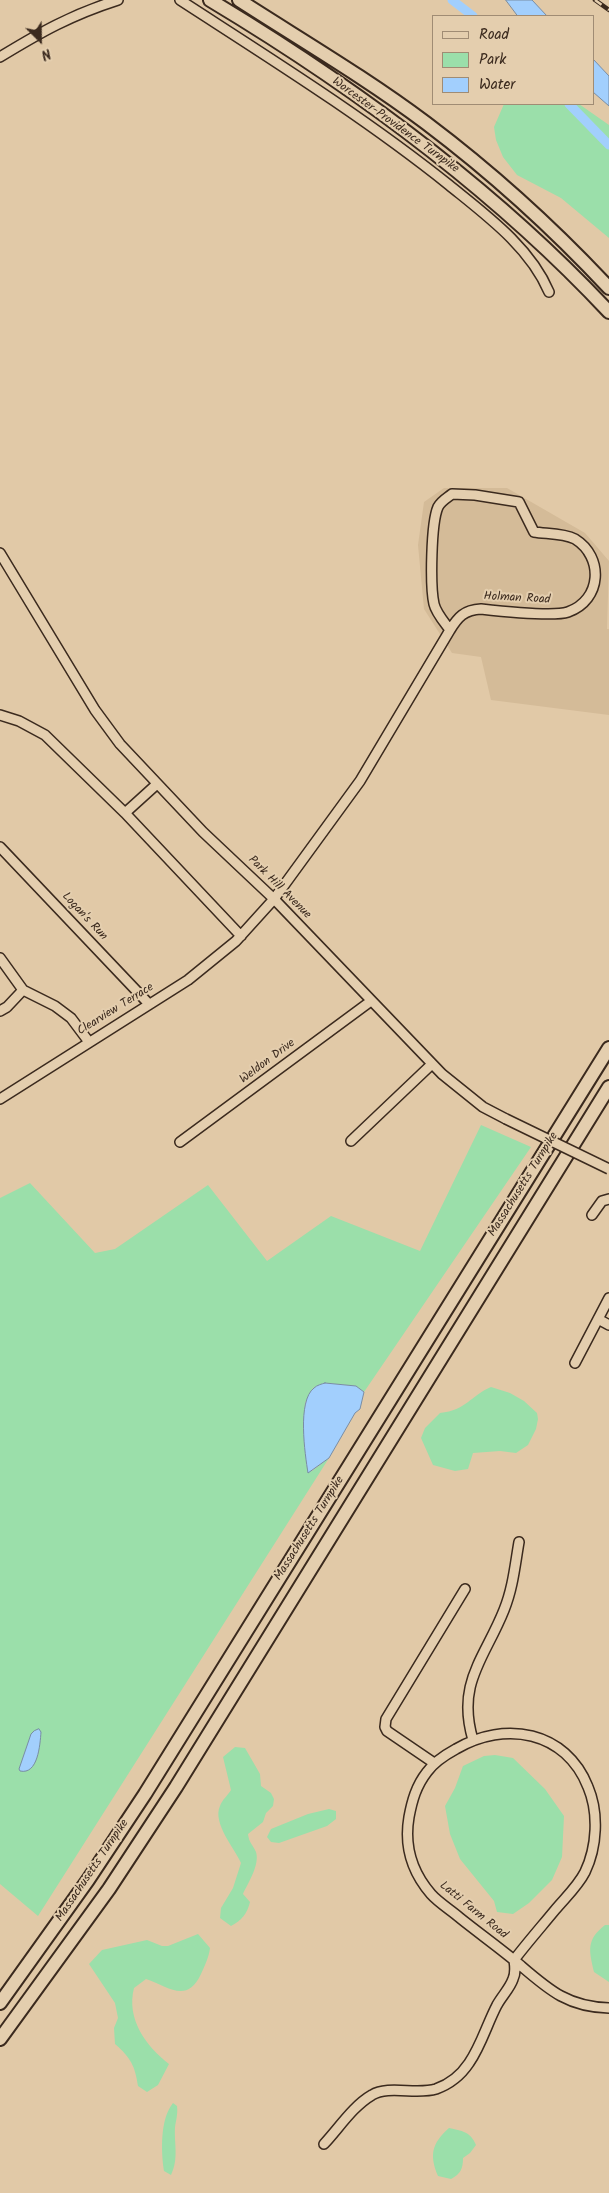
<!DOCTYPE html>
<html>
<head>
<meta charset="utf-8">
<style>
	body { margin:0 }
	#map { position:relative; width:609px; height:2193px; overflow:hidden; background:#e1c9a7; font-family:Kalam,sans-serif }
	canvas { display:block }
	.legend { position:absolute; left:432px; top:15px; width:162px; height:90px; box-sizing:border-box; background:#e4ceae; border:1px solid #a08c74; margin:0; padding:6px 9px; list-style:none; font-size:15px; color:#3b2a1e }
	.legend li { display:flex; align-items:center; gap:10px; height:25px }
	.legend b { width:25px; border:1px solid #a08c74 }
	.north { position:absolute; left:15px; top:15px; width:50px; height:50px; -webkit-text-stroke:4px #e4ceae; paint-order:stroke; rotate:157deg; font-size:14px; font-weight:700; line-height:20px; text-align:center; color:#3b2a1e }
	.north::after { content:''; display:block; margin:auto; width:18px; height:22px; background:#3b2a1e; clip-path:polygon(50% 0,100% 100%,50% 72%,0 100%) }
</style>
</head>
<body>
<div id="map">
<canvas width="609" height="2193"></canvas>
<ul class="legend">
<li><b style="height:6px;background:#e4ceae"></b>Road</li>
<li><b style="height:14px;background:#9bdfaa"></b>Park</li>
<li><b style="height:14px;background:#a2cffd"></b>Water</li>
</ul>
<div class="north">N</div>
</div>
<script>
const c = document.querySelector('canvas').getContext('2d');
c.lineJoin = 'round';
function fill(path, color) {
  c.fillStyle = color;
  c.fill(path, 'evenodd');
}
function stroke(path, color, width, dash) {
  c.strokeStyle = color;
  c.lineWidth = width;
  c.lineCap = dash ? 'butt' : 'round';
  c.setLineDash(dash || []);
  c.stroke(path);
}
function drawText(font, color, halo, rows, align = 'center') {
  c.font = font + ' Kalam,sans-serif';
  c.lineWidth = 4;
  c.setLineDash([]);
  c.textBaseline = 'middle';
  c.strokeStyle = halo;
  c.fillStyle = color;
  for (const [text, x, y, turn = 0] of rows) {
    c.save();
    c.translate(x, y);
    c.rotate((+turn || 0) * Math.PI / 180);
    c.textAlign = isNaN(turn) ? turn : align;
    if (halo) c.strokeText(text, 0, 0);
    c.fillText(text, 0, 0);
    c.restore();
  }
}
fill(new Path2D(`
	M444,488H507L585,533L609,561L607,629H609V715L491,700L481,657L452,653L424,609L418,545L424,502Z`), '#d4bb98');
fill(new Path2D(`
	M504,104H579L609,125V238L561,198L517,175L503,157L496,140L494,127Z
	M481,1125L531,1147L364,1392L356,1386L325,1383L313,1388L305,1403L304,1445L312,1471L329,1458L38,1916L0,1884V1198L30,1183L95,1253L115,1249L208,1185L267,1261L331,1216L420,1251Z
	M491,1387L510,1393L524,1401L537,1413L538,1419L536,1429L528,1445L516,1453L500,1451L473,1453L468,1469L455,1471L433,1465L421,1438L425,1428L440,1413C467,1410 470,1396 491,1387Z
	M235,1747L245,1748L260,1774L261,1786L271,1793L274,1799L273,1806L266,1813L263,1822L248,1834C249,1843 253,1845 256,1852C260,1865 248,1883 243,1894L250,1902C247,1914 242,1920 231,1926L220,1918L221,1908L233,1888L241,1863C235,1849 212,1823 220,1806C222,1800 228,1795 231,1790L223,1757Z
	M495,1755L513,1758L545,1789L564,1816L562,1857L552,1880L529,1903L513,1914L497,1912L494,1901L460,1859L450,1834L445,1806L455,1788L463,1766L484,1756Z
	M329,1809L336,1811V1819L327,1826L279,1843L271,1842L267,1837L271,1829L308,1814Z
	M605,1925H609V1982L594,1972C589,1950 586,1940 605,1925Z
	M198,1934L210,1948C209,1957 205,1965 201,1974C187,2004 169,1987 146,1979L134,1988C126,2019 146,2046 169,2064L158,2085L147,2092L138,2086C135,2066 131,2058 115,2044L114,2028L118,2018L115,2003L89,1964L102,1950L147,1940L162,1946H168Z
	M173,2103L177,2106C178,2114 176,2120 175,2127C174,2144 179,2158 171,2175L164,2171C161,2151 160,2119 173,2103Z
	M449,2128C462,2131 470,2131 476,2145L470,2153L463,2158C463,2168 461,2174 451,2179L438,2176C429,2155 432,2143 449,2128Z`), '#9bdfaa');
const water = new Path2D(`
	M506,0H532L547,16H518Z
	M593,59L609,76V106L593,92Z
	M325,1383L356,1386L364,1392L360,1409L355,1413L329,1458L308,1473C305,1454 297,1401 314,1388C317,1385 322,1384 325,1383Z
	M39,1729L41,1732C40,1745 38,1775 20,1771L19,1769L31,1734L34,1731Z`);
fill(water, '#a2cffd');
stroke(water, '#798da4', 1);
stroke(new Path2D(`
	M452,0L473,16
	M569,104L609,145`), '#a2cffd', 9);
const minor = new Path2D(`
	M180,0C271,59 364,117 449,185C486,215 530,247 549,292
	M0,57C41,32 71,15 118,0
	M452,494L475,495L519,502L534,532C546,534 563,533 575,539C604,557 602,600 568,612C553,617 499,611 481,609C464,610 458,617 450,630C445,623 436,613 434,604C430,586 431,523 438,507C441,501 447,498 452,494Z
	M0,553L95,710L120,744L203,832L274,899L442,1074L483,1107L506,1119
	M0,715L19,721L45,735L125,813
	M157,784L125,813L241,936
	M0,847L149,1004
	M0,958L23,990L55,1006L71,1018L89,1042
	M0,1011L7,1007L23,990
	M0,1099L188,980L236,941L274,899L360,781L450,630
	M351,1141L432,1064
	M180,1142L371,1001
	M592,1215L602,1201L609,1199
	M598,1319L609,1325
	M575,1363L609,1298
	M473,1740C456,1683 485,1658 504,1610C513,1588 515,1565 519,1542
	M434,1763L387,1731L385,1727L386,1719L465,1589
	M514,1960C527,1943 541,1927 555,1910C565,1898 578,1886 585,1872C597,1847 599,1813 588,1787C566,1731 505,1720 456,1749C445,1755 434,1762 427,1772C416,1786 412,1801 409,1817C404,1846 412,1872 431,1894C439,1903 451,1910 460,1918C480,1934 501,1949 520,1965C549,1990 568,2007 609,2008
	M324,2144C339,2128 353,2106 372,2095C388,2085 417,2095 436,2089C450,2084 461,2075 469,2063C481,2046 487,2024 497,2005C502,1996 510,1988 513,1979C516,1972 515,1967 514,1960`);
const highway = new Path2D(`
	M210,0C355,87 493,188 609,312
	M239,0C301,40 366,78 426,123C491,172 553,228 609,288
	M0,2003L88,1880L145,1794L609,1048
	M0,2039L109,1889L176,1787L609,1087`);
stroke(minor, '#3b2a1e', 12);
stroke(highway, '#3b2a1e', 16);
stroke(minor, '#e4ceae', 9);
stroke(highway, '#e4ceae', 12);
const rail = new Path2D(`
	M595,0L609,10`);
stroke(rail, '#3b2a1e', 4.5);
stroke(rail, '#e4ceae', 2.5, [8]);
const minorBridge = new Path2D(`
	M506,1119L609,1169`);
stroke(minorBridge, '#3b2a1e', 12, []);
stroke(minorBridge, '#e4ceae', 9);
drawText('12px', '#3b2a1e', '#e4ceae', [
	["Worcester-Providence Turnpike",395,126,36],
	["Holman Road",517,599,3],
	["Park Hill Avenue",279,888,45],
	["Logan's Run",84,917,47],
	["Clearview Terrace",116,1010,-32],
	["Weldon Drive",268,1062,-37],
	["Massachusetts Turnpike",524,1185,-58],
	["Massachusetts Turnpike",310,1529,-58],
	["Massachusetts Turnpike",93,1871,-56],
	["Latti Farm Road",473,1911,39]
]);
</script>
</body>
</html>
